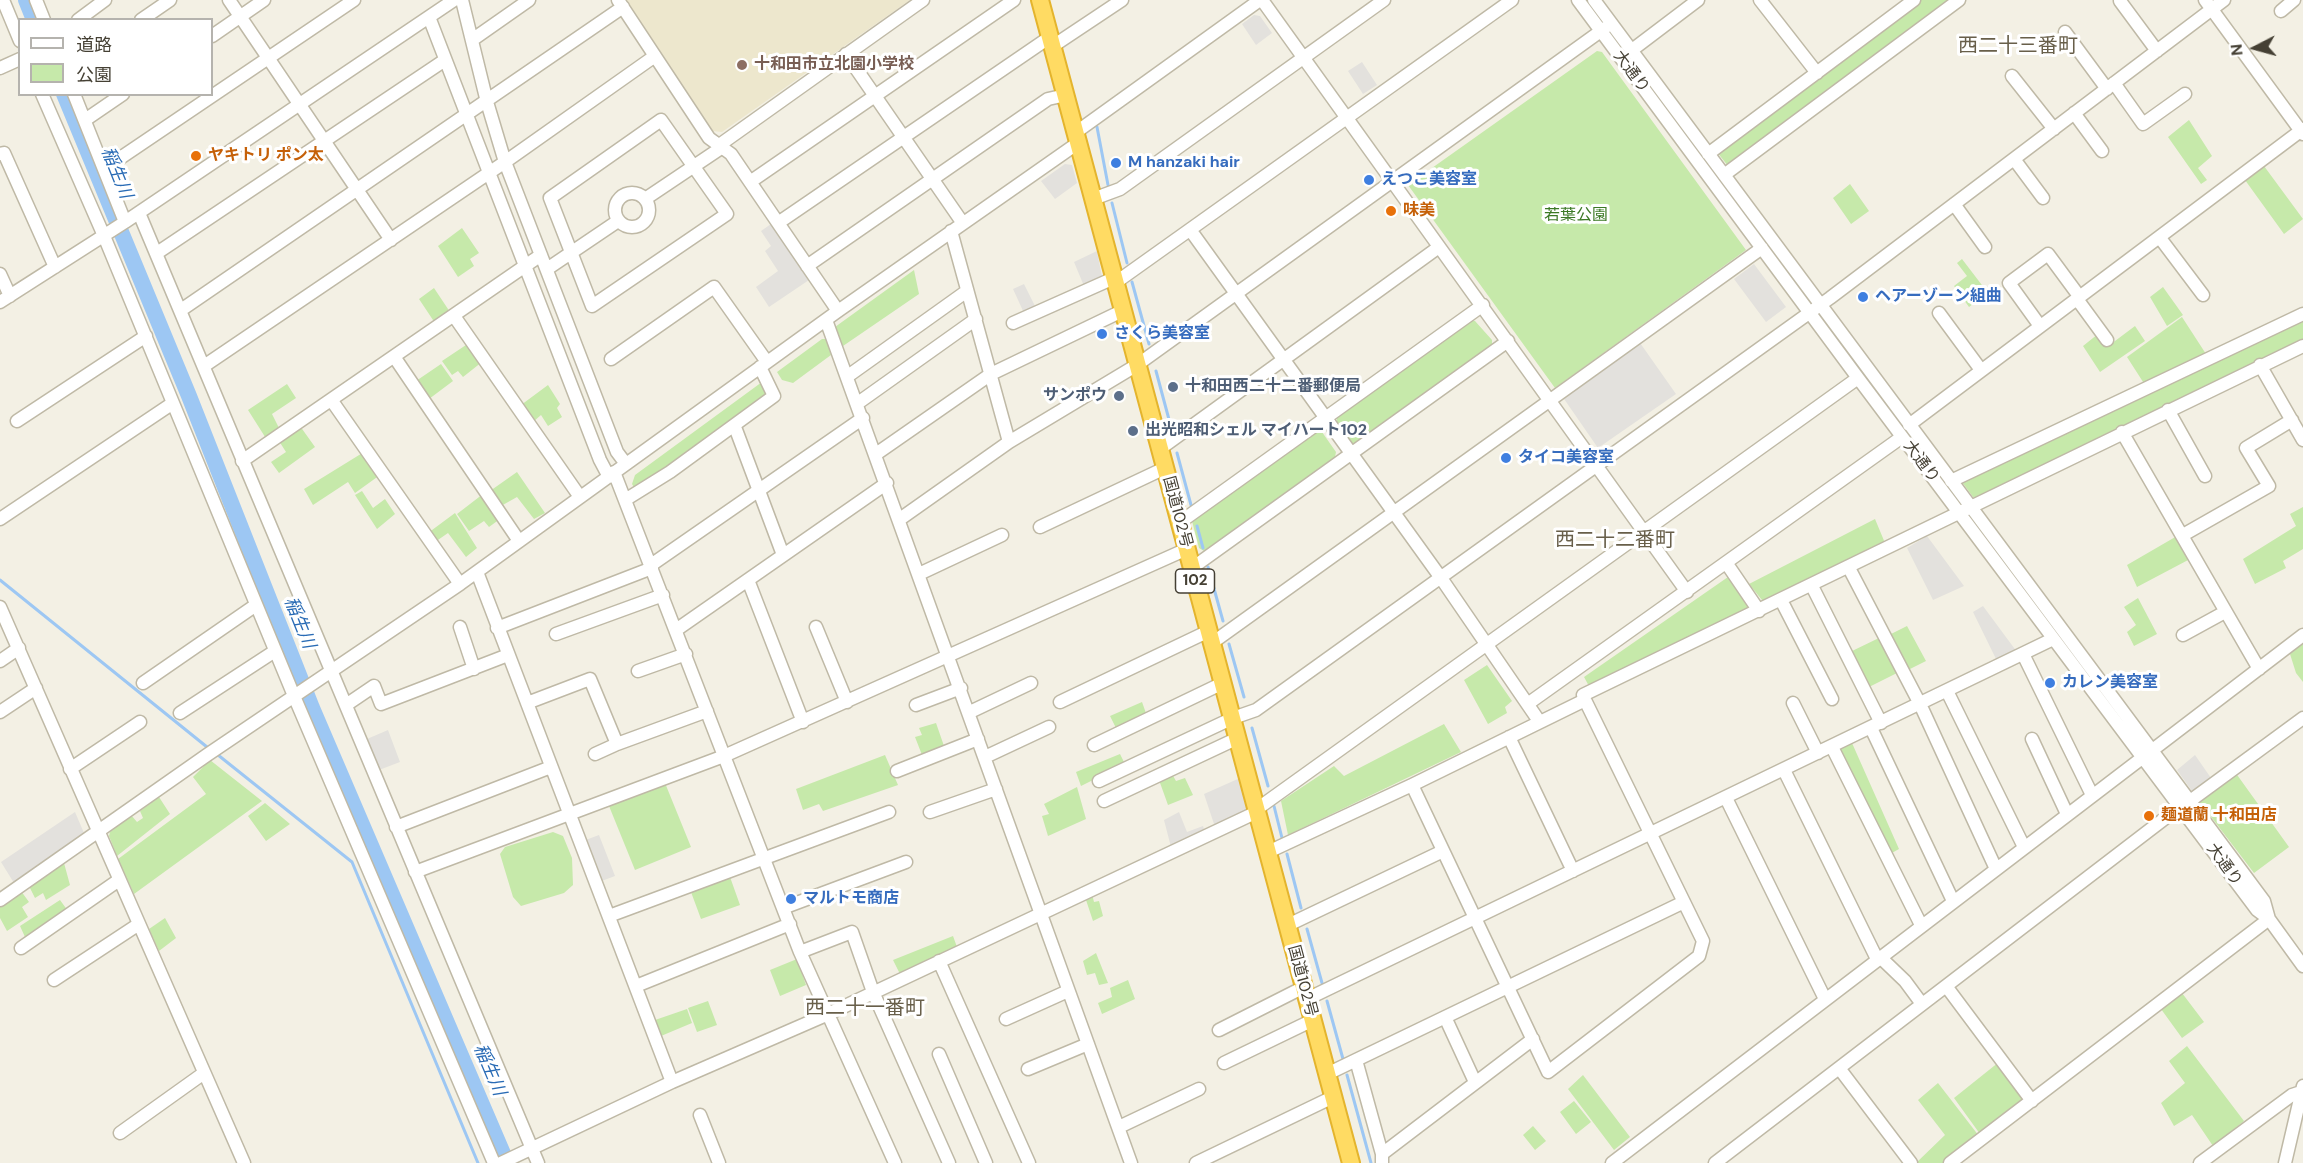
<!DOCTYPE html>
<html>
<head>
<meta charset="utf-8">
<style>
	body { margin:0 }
	#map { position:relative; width:2303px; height:1163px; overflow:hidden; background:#f3f0e4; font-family:"DM Sans","Noto Sans JP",sans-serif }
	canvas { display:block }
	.legend { position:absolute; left:18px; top:18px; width:195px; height:78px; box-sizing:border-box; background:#fff; border:2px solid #b5b3ae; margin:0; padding:8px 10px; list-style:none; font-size:18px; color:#454034 }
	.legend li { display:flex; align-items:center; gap:12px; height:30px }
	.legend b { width:30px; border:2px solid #b5b3ae }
	.north { position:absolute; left:2225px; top:18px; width:60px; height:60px; -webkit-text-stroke:4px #fff; paint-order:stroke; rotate:264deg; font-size:16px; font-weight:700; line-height:24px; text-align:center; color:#454034 }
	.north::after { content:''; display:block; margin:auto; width:21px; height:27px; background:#454034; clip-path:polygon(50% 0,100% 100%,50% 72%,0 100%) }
</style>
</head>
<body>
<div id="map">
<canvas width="2303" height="1163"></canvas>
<ul class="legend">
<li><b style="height:8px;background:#fff"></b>道路</li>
<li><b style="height:16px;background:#c6e9aa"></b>公園</li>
</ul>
<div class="north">N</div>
</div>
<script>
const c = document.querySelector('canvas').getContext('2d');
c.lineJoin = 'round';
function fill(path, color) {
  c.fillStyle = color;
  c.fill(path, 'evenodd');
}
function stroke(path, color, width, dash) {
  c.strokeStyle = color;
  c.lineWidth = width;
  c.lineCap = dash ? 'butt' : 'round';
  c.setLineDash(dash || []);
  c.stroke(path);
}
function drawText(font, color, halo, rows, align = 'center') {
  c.font = font + ' "DM Sans","Noto Sans JP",sans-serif';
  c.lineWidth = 6;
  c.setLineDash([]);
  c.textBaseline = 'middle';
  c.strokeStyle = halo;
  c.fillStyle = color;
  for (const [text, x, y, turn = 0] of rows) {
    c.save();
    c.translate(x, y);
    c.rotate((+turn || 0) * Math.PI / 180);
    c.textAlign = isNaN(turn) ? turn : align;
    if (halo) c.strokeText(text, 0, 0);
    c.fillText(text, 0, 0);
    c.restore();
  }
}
fill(new Path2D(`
	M623,0H910L722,132L712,131Z`), '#ede7cd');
fill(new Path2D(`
	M1920,0H1952L1728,166L1717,152Z
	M1597,51L1602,52L1746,250L1555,388L1408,185Z
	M2189,120L2212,156L2198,168L2207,180L2201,184L2168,137Z
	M2264,166L2303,219L2284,234L2245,180Z
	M1850,184L1869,211L1851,224L1833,198Z
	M462,228L479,253L470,259L474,266L458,277L438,246Z
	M1962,259L1988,293L1969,307L1954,286L1967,276L1957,263Z
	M914,270L919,294L843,346L835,327Z
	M2163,287L2183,315L2167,326L2150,297Z
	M434,288L450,312L435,323L419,299Z
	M2182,317L2206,354L2145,385L2127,357Z
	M2303,318V341L1976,501L1962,482Z
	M1471,320L1475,321L1492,340V347L1357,443H1351L1337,422V418Z
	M2135,326L2145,341L2100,372L2083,346L2098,334L2107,347Z
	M822,339H826L831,355L793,383L782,380L777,372Z
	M469,343L482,362L463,377L458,371L452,375L442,361Z
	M441,364L453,381L429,399L416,381Z
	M762,382L767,396L635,489L632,484L635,475Z
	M287,384L296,398L272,414L280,430L267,440L248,410Z
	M548,385L560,404L557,408L562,417L548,426L541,415L533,422L521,405Z
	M300,426L315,447L279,473L271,462L286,452L279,441Z
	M1317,431L1322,432L1336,452L1335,457L1204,551L1199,548L1192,521Z
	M364,452L380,475L355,493L348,482L313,505L304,489Z
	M517,472L545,513L534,519L517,497L501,506L490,491Z
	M362,491L373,508L385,499L395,514L377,529L355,495Z
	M483,494L500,519L489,527L484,521L469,531L457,514Z
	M2303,507V549L2283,561L2286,568L2255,584L2243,559L2296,526L2290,514Z
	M455,513L477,548L466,557L448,533L435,542L428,533Z
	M1875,519L1885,543L1772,600H1762L1749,584Z
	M2177,536L2190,559L2137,587L2127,565Z
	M1728,577L1749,604L1746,611L1590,688L1584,677Z
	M2138,598L2157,634L2134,646L2127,632L2136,625L2124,607Z
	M1907,626L1926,661L1908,670L1889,635Z
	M1881,637L1899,672L1867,688L1850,652Z
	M2303,643V682L2296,673L2290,654Z
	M1487,665L1512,701L1505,707L1507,713L1488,724L1464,680Z
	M1142,702L1147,716L1117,730L1110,716Z
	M936,723L944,746L922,755L915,737L922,735L919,728Z
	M1444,724L1461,752L1288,835L1281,801L1334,766L1344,776Z
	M1852,743L1899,849L1890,854L1839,750Z
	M1120,754L1125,764L1081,786L1076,772Z
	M885,755L898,785L823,811L819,804L803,810L796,789Z
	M210,760L262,801L134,894L118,859L206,794L193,777Z
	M2235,772L2289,847L2254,873L2199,801Z
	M1172,774L1176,781L1185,778L1193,795L1168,805L1159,780Z
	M665,783L691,847L635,870L609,806Z
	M1077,787L1086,819L1048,836L1042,816L1049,814L1044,804Z
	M159,797L170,814L117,856L109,836L110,832L131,815L137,822L143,818L140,811Z
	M265,803L290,824L266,841L248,816Z
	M553,832L563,836L572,858L573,885L564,893L521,906L513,897L500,854L505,847Z
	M64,863L70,885L46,900L43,893L35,898L29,886Z
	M730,877L740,905L701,919L691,892Z
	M21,891L29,902L22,907L28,917L7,931L0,918V906Z
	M1092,894L1094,902L1099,901L1103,916L1093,921L1085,897Z
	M60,900L68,911L25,937L20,926Z
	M165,918L176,938L159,951L149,929Z
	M953,936L957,947L900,974L893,960Z
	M1096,953L1108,983L1099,985L1095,973L1087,975L1083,961Z
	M797,959L806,985L780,996L770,970Z
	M1128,980L1135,999L1102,1014L1098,1003L1112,997L1110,988Z
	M2182,993L2204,1022L2182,1038L2161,1009Z
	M708,1001L717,1025L697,1032L688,1008Z
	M687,1009L692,1023L661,1036L655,1020Z
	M2187,1046L2244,1121L2213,1146L2192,1115L2174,1126L2161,1103L2185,1083L2169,1061Z
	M1999,1062L2027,1100L1980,1134L1954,1098Z
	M1583,1075L1630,1137L1614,1150L1568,1089Z
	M1938,1083L1979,1136L1944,1163H1916L1945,1135L1918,1100Z
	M1574,1101L1591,1122L1576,1134L1560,1112Z
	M1533,1126L1546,1141L1535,1150L1523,1135Z`), '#c6e9aa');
fill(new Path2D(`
	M1254,15L1260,16L1272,33L1256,45L1242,24Z
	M1362,62L1377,85L1363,94L1348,71Z
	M1065,164L1072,165L1077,183L1055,199L1041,181Z
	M771,224L809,280L769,307L756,287L778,271L765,251L771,246L761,231Z
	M1097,251L1102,277L1084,286L1074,262Z
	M1754,264L1786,307L1766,322L1734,279Z
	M1024,284L1036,308L1024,313L1013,289Z
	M1638,340L1676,394L1598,448L1562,396Z
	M1927,536L1964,586L1933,600L1907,548Z
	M1983,606L2017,652L1997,661L1973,612Z
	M388,730L400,762L379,770L367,739Z
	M2195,755L2211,778L2192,791L2177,770Z
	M1240,778L1249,811L1215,827L1204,794Z
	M75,812L84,833L14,883L1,862Z
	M1179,812L1187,832L1203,826L1205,833L1171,847L1164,820Z
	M599,835L615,876L599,882L583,841Z`), '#e3e1dd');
stroke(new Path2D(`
	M1097,127L1108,185
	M1112,203L1127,263
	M1132,282L1149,344
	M1156,371L1171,427
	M1177,453L1191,505
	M1197,526L1203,548
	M1208,567L1223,621
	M0,580L207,747
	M1229,644L1244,697
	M1252,728L1268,786
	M218,755L352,862L478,1163
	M1274,806L1282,838
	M1287,854L1301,908
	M1307,929L1322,983
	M1327,1001L1343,1059
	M1347,1075L1371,1163`), '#9dc7f3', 3);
stroke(new Path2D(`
	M26,0L34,20
	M64,94L189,396L312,708L507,1163`), '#9dc7f3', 16);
const minor = new Path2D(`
	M3,0L20,41
	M36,0L44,20
	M229,0L391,240
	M462,0L487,102L505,162L617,452L626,464
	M618,0L709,138L731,154L838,311
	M1262,0L1687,592
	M1578,0L1858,378L2257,910L2269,919L2303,966
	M1594,0L2264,901L2269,919
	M1760,0L1817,73
	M2205,0L2303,134
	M2120,1L2157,51
	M2281,11L2294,0
	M429,17L600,460L609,477
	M78,20L105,0
	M141,20L170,0
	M2065,32L2107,89
	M212,36L264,0
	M472,40L529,0
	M1053,46L1122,0
	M1632,50L1698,0
	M846,54L962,222
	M0,68L20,59
	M2012,76L2054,129
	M2114,83L2143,124L2185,94
	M74,94L125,222
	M2074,113L2102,151
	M85,120L123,94
	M661,120L727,214L592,306L550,198Z
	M1075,133L1260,0
	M718,146L923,0
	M0,154L4,153L55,267
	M1708,154L1914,0
	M2014,159L2043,198
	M104,169L354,0
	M1724,175L1959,0
	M750,182L1014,0
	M615 210a17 17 0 1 1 34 0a17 17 0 1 1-34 0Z
	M645,199L721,148
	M1093,199L1120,189L1384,0
	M1954,204L1985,247
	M139,213L538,1163
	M778,223L1050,37
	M951,231L1009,442
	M1191,231L1441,578L1539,721
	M2160,238L2203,295
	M157,253L445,60
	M807,266L1048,99L1066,95
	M547,269L618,221
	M0,274L10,296
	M1115,283L1512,0
	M2077,299L2107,340
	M0,302L125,222L454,0
	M181,310L623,7
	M1939,313L1981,370
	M454,316L580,497
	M826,320L1131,1163
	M1013,323L1114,278
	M2040,326L2009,283L2048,254L2079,296
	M395,358L519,541
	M611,359L714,287L767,362
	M2260,365L2303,440
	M204,366L505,162L655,56
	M848,376L967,291
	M332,401L460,584
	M173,403L294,696L494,1163
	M858,403L976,319
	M2168,410L2205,476
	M17,421L146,336
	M1909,425L2303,129
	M735,427L783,555
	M2122,432L2259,669
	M1160,449L1439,247
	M876,454L991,374L1122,311
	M242,461L541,255
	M614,472L800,952L895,1163
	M1951,481L2303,314
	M625,500L670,472L774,396L760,367
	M0,519L173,403L104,236L42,94
	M900,519L1009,442L1137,365L1605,28
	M1179,523L1483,305
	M1040,527L1165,468
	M2183,535L2269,486L2246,448L2292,420
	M1727,564L1759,611
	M651,565L863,418
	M1192,568L1508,341
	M1849,568L1920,704L1996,869
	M477,572L672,1082
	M919,574L1002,535
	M748,580L803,722
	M1812,586L1881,723
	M1781,600L1832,699
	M0,607L244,1163
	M460,627L474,669
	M816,627L847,702
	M497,628L652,568
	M676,630L887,483
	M556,634L663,595
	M2183,635L2225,612
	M1212,643L1762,248
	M2023,654L2092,795
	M0,661L19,648
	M638,671L686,654
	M143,683L256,605
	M1947,691L2024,847
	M1583,695L2303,346
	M1060,702L1209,631
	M527,703L590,679L617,744L707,711
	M1529,703L1902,437
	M1793,703L1818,753
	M346,705L374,686L381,704L508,655
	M916,705L961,688
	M0,712L36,688
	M970,712L1031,683
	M180,713L275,651
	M1871,728L1953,901
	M1509,737L1573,871
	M2032,739L2067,814
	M1094,745L1223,683
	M1832,747L1921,925
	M595,754L617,744
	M985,757L1049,727
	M70,769L140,722
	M1784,770L1877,959
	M897,771L978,739
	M1099,781L1233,718L1256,710L1830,298L2224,0
	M1726,798L1825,999
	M1104,801L1238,738
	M2190,801L2303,718
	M1257,809L1858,378
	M930,812L996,789
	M396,827L551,767
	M1268,852L1412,785L1585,700L1703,941L1699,956L1548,1072L1412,785
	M415,872L724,756L1187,549
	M0,900L207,755L460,584L838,311L1078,143
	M783,908L906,862
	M609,916L889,812
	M1288,925L1443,851
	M21,948L119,880
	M800,952L852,932L873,992L949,1163
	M1880,957L1905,981L1922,1004
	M939,961L1029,1163
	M54,980L139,924
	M636,986L790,924
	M1946,986L2032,1101
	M1307,999L2053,639
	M1445,1017L1475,1082
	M1006,1019L1068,991
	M1219,1030L1304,987
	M939,1054L986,1163
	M1356,1060L1382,1154V1163
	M1224,1063L1313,1020
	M1839,1068L1911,1163
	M1028,1069L1088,1044
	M1327,1074L1684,902
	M700,1115L719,1163
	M1119,1127L1199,1089
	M120,1133L204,1073
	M1382,1154L1533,1039
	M501,1163L672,1082L826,1015L1257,812
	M1196,1163L1333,1097
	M1612,1163L2303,635
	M1715,1163L2181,806
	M1950,1163L2269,919
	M2200,1163L2292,1095L2301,1092
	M2285,1163L2303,1086`);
const highway = new Path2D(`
	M1040,0L1351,1163`);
stroke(minor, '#bfb9a6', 15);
stroke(highway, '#e4b42d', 20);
stroke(minor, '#fff', 12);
stroke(highway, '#ffdb63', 16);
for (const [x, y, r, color] of [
	[742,65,6,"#8d6e63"],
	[196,156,6,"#e8710a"],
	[1116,163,6,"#3f7fe0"],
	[1369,180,6,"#3f7fe0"],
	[1391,211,6,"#e8710a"],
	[1863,297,6,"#3f7fe0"],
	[1102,334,6,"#3f7fe0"],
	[1173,387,6,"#5c6f8a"],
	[1119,396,6,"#5c6f8a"],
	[1133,431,6,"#5c6f8a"],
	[1506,458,6,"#3f7fe0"],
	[2050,683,6,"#3f7fe0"],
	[2149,816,6,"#e8710a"],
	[791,899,6,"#3f7fe0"]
]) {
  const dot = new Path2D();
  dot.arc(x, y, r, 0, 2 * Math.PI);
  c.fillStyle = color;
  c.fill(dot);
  stroke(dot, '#fff', 2);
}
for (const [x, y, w] of [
	[1195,581,39]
]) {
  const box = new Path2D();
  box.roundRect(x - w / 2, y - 12, w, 24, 4.5);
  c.fillStyle = '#fff';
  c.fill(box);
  stroke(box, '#454034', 1.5);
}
drawText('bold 15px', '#454034', null, [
	["102",1195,581]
]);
drawText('bold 16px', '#785e54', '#fff', [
	["十和田市立北園小学校",754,65]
], 'left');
drawText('16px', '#454034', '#fff', [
	["大通り",1631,72,53],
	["大通り",1921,462,53],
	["国道102号",1177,512,75],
	["大通り",2224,865,54],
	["国道102号",1302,981,75]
]);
drawText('bold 16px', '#c56008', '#fff', [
	["ヤキトリ ポン太",208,156],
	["味美",1403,211],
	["麺道蘭 十和田店",2161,816]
], 'left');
drawText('bold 16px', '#366cbe', '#fff', [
	["M hanzaki hair",1128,163],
	["えつこ美容室",1381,180],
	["ヘアーゾーン組曲",1875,297],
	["さくら美容室",1114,334],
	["タイコ美容室",1518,458],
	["カレン美容室",2062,683],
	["マルトモ商店",803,899]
], 'left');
drawText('16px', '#3c7925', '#fff', [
	["若葉公園",1576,216]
]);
drawText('bold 16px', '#4e5e75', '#fff', [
	["十和田西二十二番郵便局",1185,387],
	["サンポウ",1107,396,"right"],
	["出光昭和シェル マイハート102",1145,431]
], 'left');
drawText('italic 18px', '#296bb5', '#fff', [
	["稲生川",116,173,68],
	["稲生川",299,623,68],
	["稲生川",489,1070,67]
]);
drawText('20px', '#685f4a', '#fff', [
	["西二十三番町",2018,47],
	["西二十二番町",1615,541],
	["西二十一番町",865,1009]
]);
</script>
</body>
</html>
